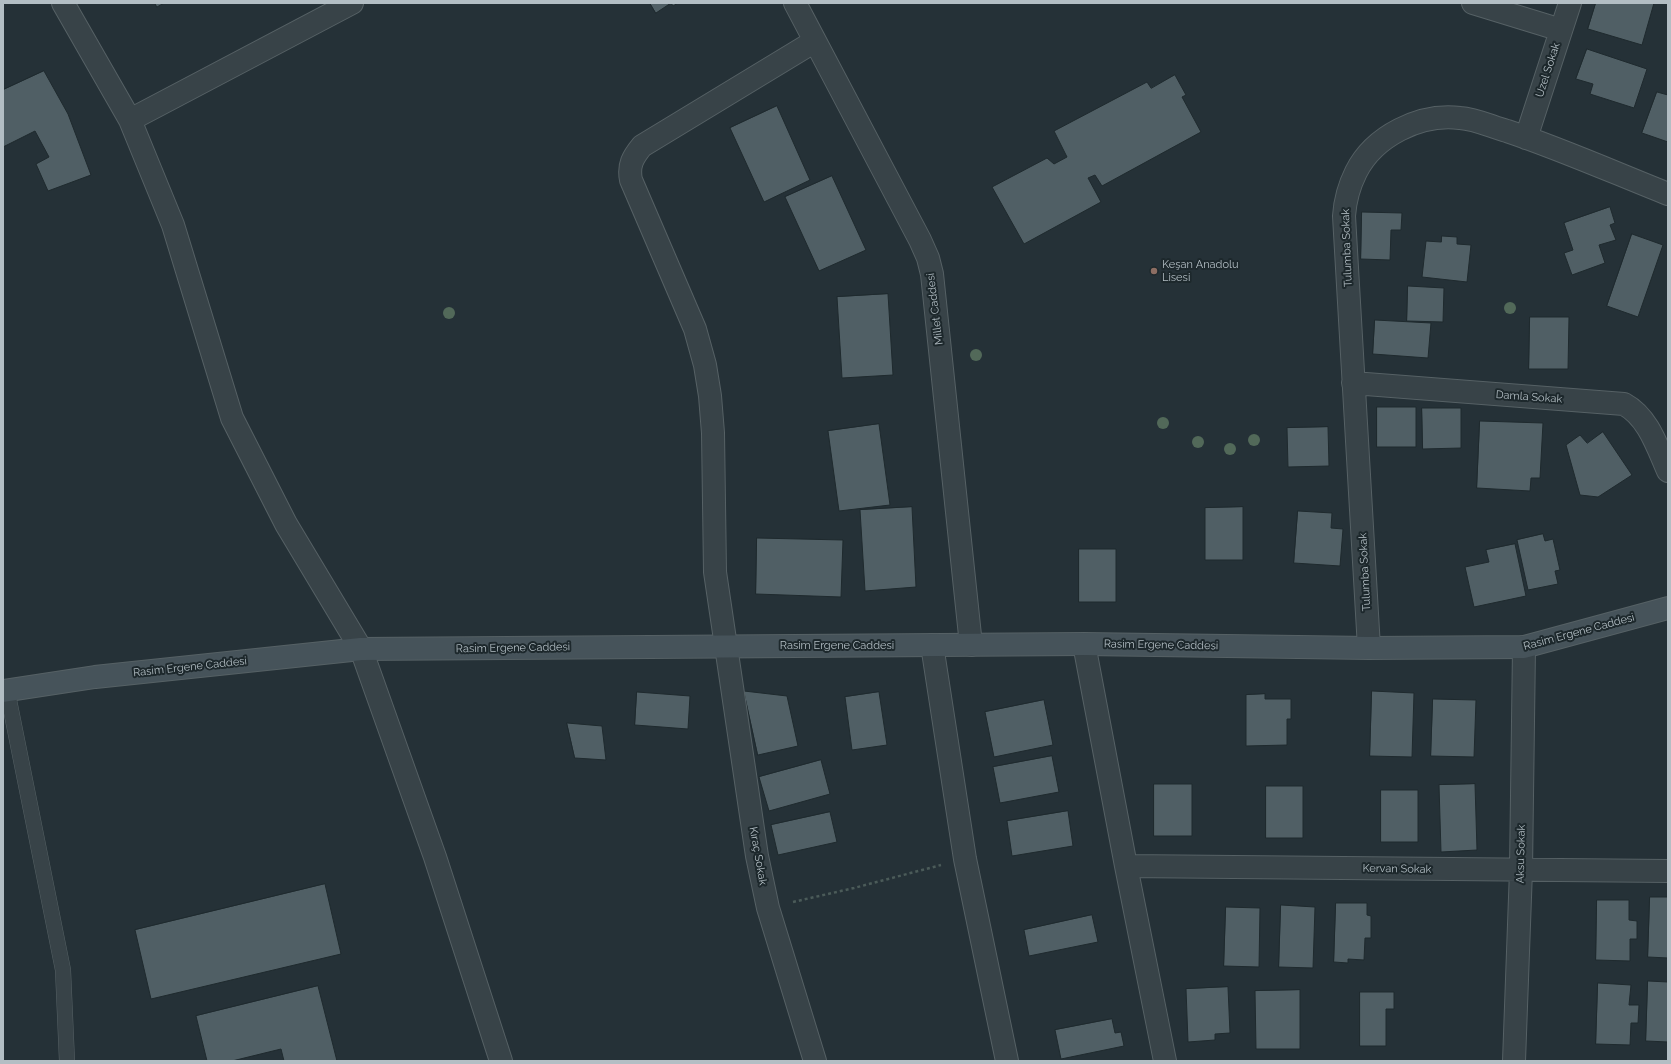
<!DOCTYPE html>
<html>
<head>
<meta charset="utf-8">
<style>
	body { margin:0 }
	#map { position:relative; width:1671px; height:1064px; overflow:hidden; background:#253137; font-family:Raleway,sans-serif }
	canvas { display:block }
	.frame { position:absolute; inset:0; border:4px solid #b3bec4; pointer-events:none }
</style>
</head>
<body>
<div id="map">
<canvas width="1671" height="1064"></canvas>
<div class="frame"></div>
</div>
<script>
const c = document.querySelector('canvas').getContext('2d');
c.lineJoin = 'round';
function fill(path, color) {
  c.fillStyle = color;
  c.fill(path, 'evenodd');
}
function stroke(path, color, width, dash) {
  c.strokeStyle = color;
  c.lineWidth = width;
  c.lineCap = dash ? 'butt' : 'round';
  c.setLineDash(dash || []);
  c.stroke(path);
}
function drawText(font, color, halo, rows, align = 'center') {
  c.font = font + ' Raleway,sans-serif';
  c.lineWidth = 4;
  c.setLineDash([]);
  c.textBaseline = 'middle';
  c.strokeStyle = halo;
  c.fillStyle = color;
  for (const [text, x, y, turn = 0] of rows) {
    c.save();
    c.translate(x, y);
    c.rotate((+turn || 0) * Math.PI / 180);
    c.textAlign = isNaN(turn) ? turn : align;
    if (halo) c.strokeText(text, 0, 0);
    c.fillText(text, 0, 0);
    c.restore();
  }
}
const building = new Path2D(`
	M155,3H164L157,7Z
	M650,3H678L673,6L671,3L656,13Z
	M1596,3H1654L1642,45L1588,29Z
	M1587,49L1647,69L1634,108L1590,94L1593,84L1576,79Z
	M44,71L68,114L91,175L48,191L36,164L49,157L35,131L3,147V90Z
	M1175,75L1186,95L1182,97L1201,132L1102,186L1095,175L1088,178L1101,202L1024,244L992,187L1047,158L1054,164L1067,157L1054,131L1147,82L1151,88Z
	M1657,92L1668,95V142L1642,133Z
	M777,106L810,180L764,202L730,128Z
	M832,176L866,250L819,271L785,197Z
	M1610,207L1615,223L1610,225L1616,240L1599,245L1605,263L1572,275L1564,253L1573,250L1564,223Z
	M1362,212L1402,213L1401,230H1391L1390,260L1361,259Z
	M1632,234L1663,245L1638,317L1607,306Z
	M1442,236L1457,237V244L1471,245L1467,282L1422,277L1426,241L1441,242Z
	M1408,286L1444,288L1443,322L1407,321Z
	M888,294L893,375L842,378L837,297Z
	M1530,317H1569L1568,369H1529Z
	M1375,320L1431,323L1428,358L1373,354Z
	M1377,407H1416V447H1377Z
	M1422,408H1461V448L1423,449Z
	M1480,421L1543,423L1540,478H1531L1530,491L1477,488Z
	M879,424L890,505L839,511L828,431Z
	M1328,427L1329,466L1288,467L1287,428Z
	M1603,432L1632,475L1598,497L1580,495L1566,445L1580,435L1587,443Z
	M912,507L916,587L865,591L860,510Z
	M1243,507V560H1205V508Z
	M1298,511L1332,513L1331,528L1343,529L1340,566L1294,563Z
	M1543,534L1545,541L1553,539L1560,570L1555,571L1558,584L1528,590L1517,540Z
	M757,538L843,540L841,597L756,594Z
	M1515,544L1526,596L1474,607L1465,567L1489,562L1486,550Z
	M1079,549H1116V602H1079Z
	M744,691L787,696L798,746L758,755Z
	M1372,691L1414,693L1412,757L1370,756Z
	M637,692L690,696L688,729L635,725Z
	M879,692L887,745L852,750L845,697Z
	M1265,694V699H1291V719H1287V745L1246,746V695Z
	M1433,699L1476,700L1474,757L1431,756Z
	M1044,700L1053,745L994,757L985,712Z
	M567,723L602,726L606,760L575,758Z
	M1052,756L1059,792L1000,803L993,767Z
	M821,760L830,794L769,811L759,777Z
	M1154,784H1192V836H1154Z
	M1475,784L1477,850L1441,852L1439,785Z
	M1266,786H1303V838H1266Z
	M1381,790H1418V842H1381Z
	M1068,811L1073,846L1012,856L1007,821Z
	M830,812L837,842L778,855L771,825Z
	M325,884L341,954L151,999L135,930Z
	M1650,897H1668V958L1648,957Z
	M1597,900H1629V920L1637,921V939H1630V961L1596,960Z
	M1336,903H1367V915L1371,916V938H1365L1364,960L1348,959V963L1334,962Z
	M1281,905L1315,907L1313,968L1279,967Z
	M1226,907L1260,908L1259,967L1224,966Z
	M1092,915L1098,942L1029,956L1024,930Z
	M1648,981L1668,982V1042L1646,1041Z
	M1598,983L1631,985L1629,1005H1639L1638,1023H1631L1630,1045L1596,1044Z
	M318,986L337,1061H284L281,1049L232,1061H207L196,1016Z
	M1228,987L1230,1033L1215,1034V1040L1188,1042L1186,989Z
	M1300,990V1049H1256L1255,991Z
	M1360,992H1394V1009H1386V1046H1360Z
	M1112,1019L1115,1033L1121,1032L1124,1046L1061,1059L1055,1030Z`);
fill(building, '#505f65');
stroke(building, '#1f2a2e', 1);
const lane = new Path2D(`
	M7,690L63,970L67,1061`);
const street = new Path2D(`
	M63,3L130,120L173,225L232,418L286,524L361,649L435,857L501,1061
	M795,3L920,240L928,258L932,274L971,645
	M1473,3L1561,30
	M815,41L642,146C633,157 628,165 631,180L695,329L705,365L710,396L713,433L715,572L757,856L768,908L815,1061
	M130,120L352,3
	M1526,138L1570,3
	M1353,383L1624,404C1648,417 1657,446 1668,471
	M1084,644L1126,866L1165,1061
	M932,645L965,859L1007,1061
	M1369,648L1344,216C1345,201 1349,186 1356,172C1374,136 1420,113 1460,118C1476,119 1492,127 1507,131C1561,149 1615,173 1668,194
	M1126,866L1668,871
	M1514,1061L1521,870L1524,647`);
const secondary = new Path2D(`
	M3,691L95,677L361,649L1084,644L1369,648L1524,647L1668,608`);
stroke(lane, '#566165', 16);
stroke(street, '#566165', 24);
stroke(secondary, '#566165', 24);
stroke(new Path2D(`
	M793,902L854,888L941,865`), '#4b5b59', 2.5, [3, 3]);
stroke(lane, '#384348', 15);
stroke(street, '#384348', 22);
stroke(secondary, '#46535a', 22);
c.fillStyle = '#526959';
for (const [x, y] of [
	[1510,308],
	[449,313],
	[976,355],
	[1163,423],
	[1254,440],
	[1198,442],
	[1230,449]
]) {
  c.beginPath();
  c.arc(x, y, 6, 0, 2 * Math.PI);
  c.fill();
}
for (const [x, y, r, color] of [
	[1154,271,4,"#8d6e63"]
]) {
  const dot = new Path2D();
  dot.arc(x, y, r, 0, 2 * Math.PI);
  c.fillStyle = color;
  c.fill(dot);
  stroke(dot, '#1d282c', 1.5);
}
drawText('11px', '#b3bec4', '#1d282c', [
	["Uzel Sokak",1548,70,-72],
	["Tulumba Sokak",1347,248,-92],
	["Millet Caddesi",935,309,-97],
	["Damla Sokak",1529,397,4],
	["Tulumba Sokak",1365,572,-93],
	["Rasim Ergene Caddesi",1579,632,-15],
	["Rasim Ergene Caddesi",1161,645,1],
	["Rasim Ergene Caddesi",837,646],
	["Rasim Ergene Caddesi",513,648,-1],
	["Rasim Ergene Caddesi",190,667,-6],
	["Aksu Sokak",1521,854,-89],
	["Kıraç Sokak",758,856,80],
	["Kervan Sokak",1397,869,1]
]);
drawText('11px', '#b3bec4', '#1d282c', [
	["Keşan Anadolu",1162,265],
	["Lisesi",1162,278]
], 'left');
</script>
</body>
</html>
